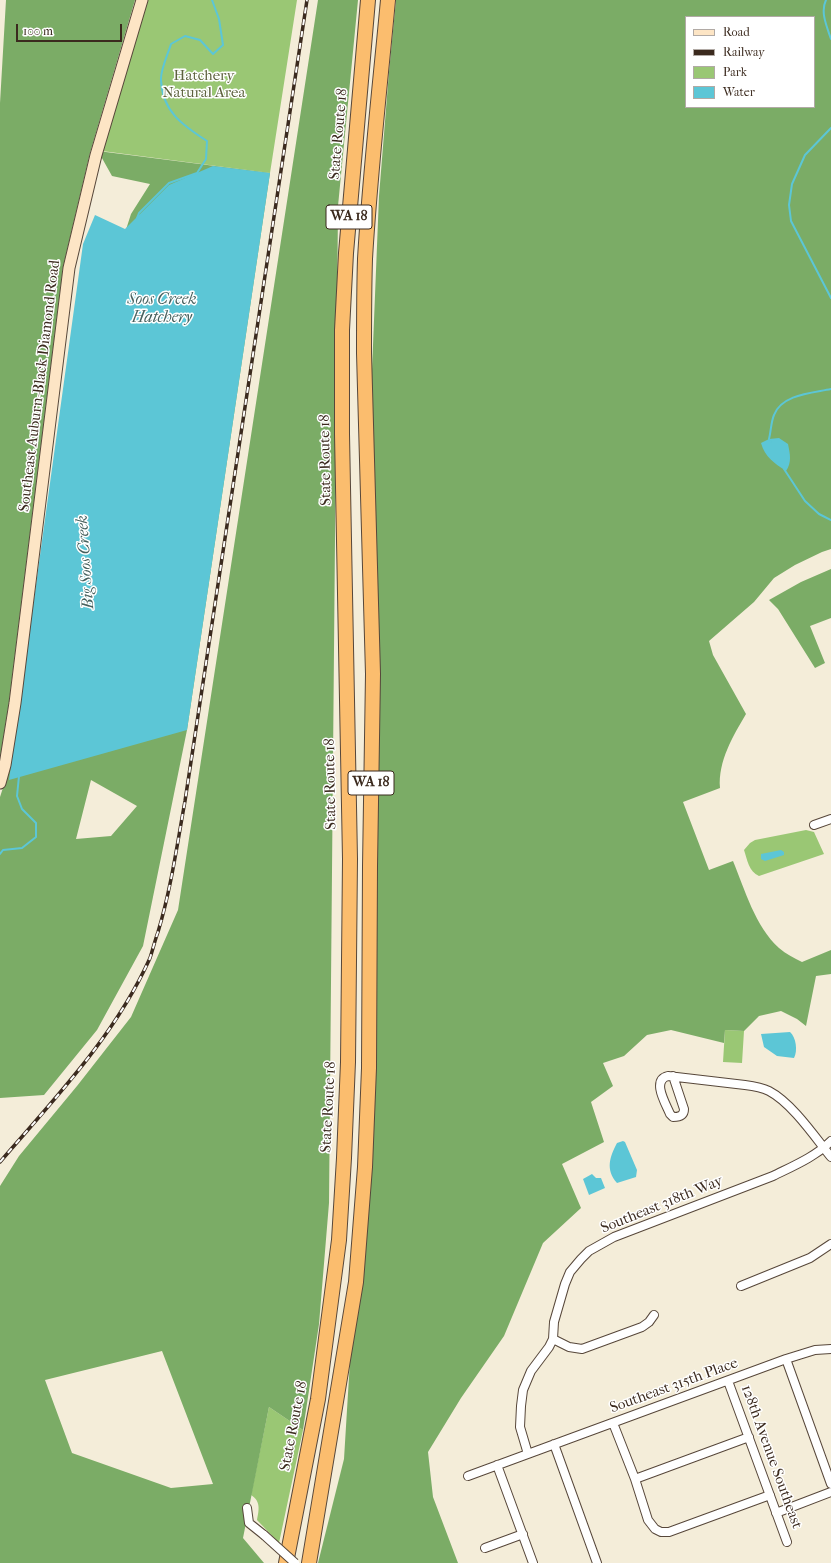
<!DOCTYPE html>
<html>
<head>
<meta charset="utf-8">
<style>
	body { margin:0 }
	#map { position:relative; width:831px; height:1563px; overflow:hidden; background:#f4edd9; font-family:"IM FELL French Canon",serif }
	canvas { display:block }
	.legend { position:absolute; left:685px; top:16px; width:130px; height:92px; box-sizing:border-box; background:#fff; border:1px solid #b1aaa5; margin:0; padding:5px 7px; list-style:none; font-size:12px; color:#3b2a1e }
	.legend li { display:flex; align-items:center; gap:8px; height:20px }
	.legend b { width:20px; border:1px solid #b1aaa5 }
	.scale { position:absolute; left:16px; top:24px; width:106px; height:18px; box-sizing:border-box; border:2px solid #3b2a1e; border-top:0; padding-left:5px; font-size:12px; line-height:14px; white-space:nowrap; color:#3b2a1e; -webkit-text-stroke:3px #fff; paint-order:stroke }
</style>
</head>
<body>
<div id="map">
<canvas width="831" height="1563"></canvas>
<ul class="legend">
<li><b style="height:5px;background:#fde5c5"></b>Road</li>
<li><b style="height:5px;background:#3b2a1e"></b>Railway</li>
<li><b style="height:11px;background:#9ac774"></b>Park</li>
<li><b style="height:11px;background:#5cc6d6"></b>Water</li>
</ul>
<div class="scale">100 m</div>
</div>
<script>
const c = document.querySelector('canvas').getContext('2d');
c.lineJoin = 'round';
function fill(path, color) {
  c.fillStyle = color;
  c.fill(path, 'evenodd');
}
function stroke(path, color, width, dash) {
  c.strokeStyle = color;
  c.lineWidth = width;
  c.lineCap = dash ? 'butt' : 'round';
  c.setLineDash(dash || []);
  c.stroke(path);
}
function drawText(font, color, halo, rows, align = 'center') {
  c.font = font + ' "IM FELL French Canon",serif';
  c.lineWidth = 3;
  c.setLineDash([]);
  c.textBaseline = 'middle';
  c.strokeStyle = halo;
  c.fillStyle = color;
  for (const [text, x, y, turn = 0] of rows) {
    c.save();
    c.translate(x, y);
    c.rotate((+turn || 0) * Math.PI / 180);
    c.textAlign = isNaN(turn) ? turn : align;
    if (halo) c.strokeText(text, 0, 0);
    c.fillText(text, 0, 0);
    c.restore();
  }
}
fill(new Path2D(`
	M147,0H297L270,173L102,151Z
	M806,830L814,832L824,854L759,876C749,872 747,859 744,850L750,843L755,840Z
	M725,1030L744,1031L742,1063L723,1062Z
	M269,1407L303,1430L279,1543L257,1520C259,1510 261,1501 251,1495Z`), '#9ac774');
fill(new Path2D(`
	M6,0H135L90,153L63,267L9,702L0,758V103Z
	M318,0H358L338,206L329,1203L319,1324L303,1430L269,1407L243,1538L264,1563H0V1186L19,1156L77,1086L131,1017L178,910ZM162,1351L213,1484L171,1488L72,1453L45,1380Z
	M396,0H831V549L822,552L795,565L774,578L754,602L709,641L713,655L746,714C733,736 718,761 720,788L683,802L709,870L733,861C745,890 755,926 779,948C786,954 794,958 802,962L831,950V974L816,976L806,1026L797,1019L781,1011L759,1016L744,1031L725,1030L724,1043L671,1030L647,1035L624,1056L603,1063L613,1086L591,1102L604,1142L562,1164L581,1208L543,1243L504,1336L461,1398L428,1452L433,1497L458,1563H318L344,1459L377,918L371,485L372,370L379,196L389,72ZM686,17H814V107H686Z
	M98,151L270,173L187,730L143,946L97,1030L44,1095L0,1098V797L10,766L115,264L131,214L150,184L112,176ZM91,780L137,806L111,836L76,839Z
	M831,569V618L810,626L825,663L815,668L778,609L769,600L801,582Z`), '#7bac66');
fill(new Path2D(`
	M213,166L270,173L187,730L9,780L83,244L95,215L125,229L169,185Z
	M779,438L788,444C790,454 792,462 786,471C774,463 765,457 761,443L769,439Z
	M781,850L784,852V855L765,861L761,859V854Z
	M790,1032C796,1037 798,1051 794,1058L777,1056L764,1047L761,1034Z
	M623,1141L625,1142L637,1170L636,1177L617,1183C605,1170 610,1156 617,1143Z
	M592,1174L596,1178H601L605,1188L589,1195L583,1179Z`), '#5cc6d6');
stroke(new Path2D(`
	M826,0C820,12 827,27 831,39
	M831,128L805,155L792,184L789,205L791,221L831,298
	M137,218L139,213L169,183L197,173L206,159L207,141C184,126 162,112 161,80C160,71 168,54 171,44L185,36L200,40L213,54L223,45L219,19L212,0
	M771,442L769,439C771,431 771,422 774,415C782,394 813,393 831,389
	M784,469L805,501L819,514L831,520
	M0,854L3,850L22,848L36,837V823L22,809L17,796L19,776`), '#5cc6d6', 2);
const street = new Path2D(`
	M814,825L831,819
	M673,1076L684,1109C684,1116 679,1117 673,1117L670,1114C666,1104 651,1080 668,1076L745,1085C753,1086 761,1087 769,1091C792,1103 815,1137 831,1157
	M741,1286L810,1258L831,1244
	M553,1339L569,1347L582,1349L642,1327L649,1322L654,1315
	M786,1359L831,1484
	M728,1381L787,1542
	M613,1423L635,1479L648,1520L655,1529L661,1532H669L770,1495
	M554,1444L597,1563
	M528,1454L520,1427L521,1406L523,1390L531,1371L549,1347L553,1339L554,1322L565,1284L570,1272L581,1259L589,1251L614,1237L773,1176C793,1166 815,1157 831,1141
	M497,1465L533,1563
	M468,1476L786,1359L815,1350L831,1349
	M635,1479L749,1437
	M247,1508L249,1523L264,1535
	M776,1513L831,1492
	M485,1548L523,1534`);
const secondary = new Path2D(`
	M0,783L5,765L15,703L69,268L96,155L142,0`);
const highway = new Path2D(`
	M286,1563L318,1399L339,1240L344,1158L348,1062L350,859L342,434V330L346,253L368,0
	M309,1563L356,1282L365,1167L369,1068L370,866L373,674L364,353C364,322 364,290 365,259C370,173 380,86 388,0`);
stroke(street, '#57473a', 10);
stroke(secondary, '#57473a', 13);
stroke(highway, '#57473a', 16);
stroke(street, '#fff', 8);
stroke(secondary, '#fde5c5', 11);
stroke(highway, '#fbbd6e', 14);
const rail = new Path2D(`
	M0,1162C55,1098 115,1036 150,958C153,949 155,940 158,932C171,889 177,845 185,801L307,0`);
stroke(rail, '#3b2a1e', 3.5);
stroke(rail, '#fff', 2, [6]);
const streetBridge = new Path2D(`
	M264,1535L295,1563`);
stroke(streetBridge, '#57473a', 10, []);
stroke(streetBridge, '#fff', 8);
for (const [x, y, w] of [
	[349,217,46],
	[371,783,46]
]) {
  const box = new Path2D();
  box.roundRect(x - w / 2, y - 12, w, 24, 3);
  c.fillStyle = '#fff';
  c.fill(box);
  stroke(box, '#3b2a1e', 1);
}
drawText('bold 14px', '#3b2a1e', null, [
	["WA 18",349,217],
	["WA 18",371,783]
]);
drawText('15px', '#5c613c', '#fff', [
	["Hatchery",204,76],
	["Natural Area",204,93]
]);
drawText('15px', '#3b2a1e', '#fff', [
	["State Route 18",339,134,-85],
	["Southeast Auburn-Black Diamond Road",40,386,-83],
	["State Route 18",326,460,-91],
	["State Route 18",331,784,-91],
	["State Route 18",329,1107,-87],
	["Southeast 318th Way",662,1205,-22],
	["Southeast 315th Place",674,1386,-20],
	["State Route 18",294,1426,-79],
	["128th Avenue Southeast",771,1457,70]
]);
drawText('italic 16px', '#47615e', '#fff', [
	["Soos Creek",162,300],
	["Hatchery",162,318],
	["Big Soos Creek",86,562,-94]
]);
</script>
</body>
</html>
